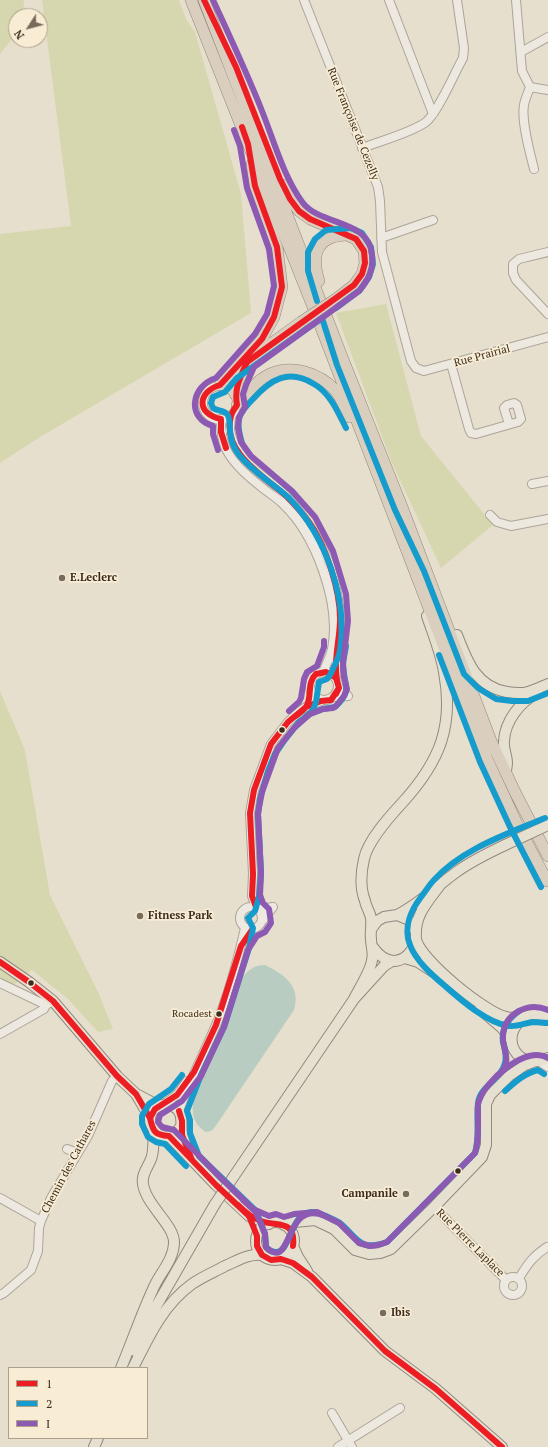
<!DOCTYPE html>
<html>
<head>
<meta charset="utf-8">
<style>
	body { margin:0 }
	#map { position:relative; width:548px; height:1447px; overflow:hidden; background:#e6dfce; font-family:"PT Serif",serif }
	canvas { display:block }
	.legend { position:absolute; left:8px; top:1367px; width:140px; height:72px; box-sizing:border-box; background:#f8edd4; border:1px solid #ada08b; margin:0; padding:5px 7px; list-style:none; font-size:12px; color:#3c2c1d }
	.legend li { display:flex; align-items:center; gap:8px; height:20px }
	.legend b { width:20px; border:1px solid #ada08b }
	.north { position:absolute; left:8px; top:8px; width:40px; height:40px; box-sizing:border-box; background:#f8edd4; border:1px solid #ada08b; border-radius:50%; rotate:234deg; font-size:11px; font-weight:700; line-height:16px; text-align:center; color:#3c2c1d }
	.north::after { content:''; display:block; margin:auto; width:14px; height:18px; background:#786b5b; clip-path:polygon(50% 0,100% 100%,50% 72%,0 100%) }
</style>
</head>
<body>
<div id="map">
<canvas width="548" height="1447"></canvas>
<ul class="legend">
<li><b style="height:5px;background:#ec1e23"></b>1</li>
<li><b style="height:5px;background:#159ccc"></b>2</li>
<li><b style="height:5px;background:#8c59b3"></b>I</li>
</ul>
<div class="north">N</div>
</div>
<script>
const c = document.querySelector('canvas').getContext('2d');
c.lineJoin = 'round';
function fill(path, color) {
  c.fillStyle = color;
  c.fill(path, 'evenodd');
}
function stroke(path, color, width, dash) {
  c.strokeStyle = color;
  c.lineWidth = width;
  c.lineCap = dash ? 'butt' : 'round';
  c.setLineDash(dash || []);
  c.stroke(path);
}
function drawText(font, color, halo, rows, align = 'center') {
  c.font = font + ' "PT Serif",serif';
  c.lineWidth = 3.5;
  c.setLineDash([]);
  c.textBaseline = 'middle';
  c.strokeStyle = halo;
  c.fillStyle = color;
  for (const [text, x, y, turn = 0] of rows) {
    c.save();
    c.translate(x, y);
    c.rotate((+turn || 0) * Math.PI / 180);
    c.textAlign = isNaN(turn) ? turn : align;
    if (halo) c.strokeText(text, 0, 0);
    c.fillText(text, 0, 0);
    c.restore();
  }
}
fill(new Path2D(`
	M0,0H24L23,16H16V34L0,54Z
	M42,0H179L186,19L195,32L241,194L251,313L40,437L0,463V234L71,226Z
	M386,304L421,436L493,525L441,568L392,463L336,313Z
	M0,691L25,750L50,895L99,994L113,1029L98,1032L68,999L32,970L13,986L0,981Z`), '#d7d7af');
fill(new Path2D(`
	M265,965C285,975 301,986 294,1010L215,1127L211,1131L206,1132C191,1123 191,1109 195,1094L241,980C247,971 253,965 265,965Z`), '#b9ccc1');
const minor = new Path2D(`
	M304,0L378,187L380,201L382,252L411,361L416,368L424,371L548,337
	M389,0L433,114
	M516,0L522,71L530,87C528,93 525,99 524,105C521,121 530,153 534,169
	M521,52L548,37
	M530,87L548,90
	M362,148C380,141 411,133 426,122C438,112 454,74 463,58L464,48L457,0
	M381,238L433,220
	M548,252L519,259L513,264V273L516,280L548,314
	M451,364L469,429L471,433L476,434L518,422L521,419L517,405L514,403L507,405L504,408L509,424
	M203 403a17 17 0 1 1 34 0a17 17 0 1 1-34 0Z
	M231,415C231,420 230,425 230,430C235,462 268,477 288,498C303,515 315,532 325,553C333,570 340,602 340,621C339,640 335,659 336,678
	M221,419C221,429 222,440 226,449C234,465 250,478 264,489C270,494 277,498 283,504C316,535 341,604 332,649C330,657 326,665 323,672
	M532,484L548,481
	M490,515L497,522L511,526L548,519
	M310 686a14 14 0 1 1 28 0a14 14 0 1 1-28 0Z
	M335,697L348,696L339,688
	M240 918a11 11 0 1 1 22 0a11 11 0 1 1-22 0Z
	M256,907L252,896L253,874L250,813L254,790L271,744L288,722L300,711L306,707L321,701
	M259,909L273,907L263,920
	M0,983L46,1005L53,1001
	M0,1034L44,1009L46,1005
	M540,1062L548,1067
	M164,1104L177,1095L187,1081
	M179,1111C189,1081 204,1054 216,1025C228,996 238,959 245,928
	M67,1149L78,1153
	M0,1198L41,1221
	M434,1207L506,1280
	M504 1286a9 9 0 1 1 18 0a9 9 0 1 1-18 0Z
	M519,1278C528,1264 532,1257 547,1247
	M0,1295L4,1293L31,1270L38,1251L39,1228L41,1221L51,1198L88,1136L112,1081L117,1076
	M332,1413L352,1447
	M338,1447L400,1408`);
const major = new Path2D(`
	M457,635C467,661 476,687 507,692C513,693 521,694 528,692C535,690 541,687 548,684
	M506,772C506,769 507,765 507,763C507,755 503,749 504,741C505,721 520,702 537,693
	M440,885C427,903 414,915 416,939C419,959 486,1013 506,1017C515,1020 524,1015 533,1014C538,1014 543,1016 548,1015
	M397,915C419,904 436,887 455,873C471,861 488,853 505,845
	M372,928L377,921L384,917L397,915L409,920L416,932
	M372,946C387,968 407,965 416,941
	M405,958L418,962L438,975
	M0,962L29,982L53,1001L117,1076L136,1094L159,1106
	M354,999C359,989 371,970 372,960C374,953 371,946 371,939C370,932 372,926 371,918C370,912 366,907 365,901C360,888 361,872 364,859C368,840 390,816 403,802C440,761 454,726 444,672C441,653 433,634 427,616
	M480,1009L502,1028L511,1040
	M524,1017C497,1038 518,1072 548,1058
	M136,1094L150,1118
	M181,1126C164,1156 133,1114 162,1105C166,1104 170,1104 173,1106C185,1113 180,1123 182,1134C184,1143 189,1152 192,1160
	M169,1136L216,1185L249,1216L269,1224
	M234,1176L354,999L384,966L392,961
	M256 1241a19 19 0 1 1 38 0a19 19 0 1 1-38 0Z
	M284,1225L295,1222L315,1220L334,1229L355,1250L369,1254L380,1253L391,1249L434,1207L482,1157L486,1145V1104L490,1095L509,1076L525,1065L533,1062
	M293,1246L298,1257L307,1271
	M281,1259L293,1263L312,1277L385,1351L436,1389L502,1447
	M135,1351L150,1317L215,1204
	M121,1368C132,1342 141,1315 153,1289C159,1274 174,1260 174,1242C174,1225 146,1205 143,1184C141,1173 150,1165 152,1156C154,1148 153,1139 154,1131
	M133,1368C149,1336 163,1305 192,1284C202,1277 214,1272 225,1266C237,1261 249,1253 262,1255
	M94,1447L98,1438`);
const highway = new Path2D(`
	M191,0L317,317L487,759L517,824L547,881
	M204,0L344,362L402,507L491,741L515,792L548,856
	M283,185L290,199L299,211L310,219L356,239L364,251L365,263L362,274L354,285L336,299
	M319,281C311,255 316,237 345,235
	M250,359L301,322
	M220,385L262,339L274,317L282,287L277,247L255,186L252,164
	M235,394L238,382L247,362
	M237,405C246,394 257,380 270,374C292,364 319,373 335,390C341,397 345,409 349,417`);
stroke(minor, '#aca497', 10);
stroke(major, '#91897e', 12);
stroke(highway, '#91897e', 12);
stroke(minor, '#eee9e0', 8);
stroke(major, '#e6e0d1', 10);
stroke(highway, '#dacfbe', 11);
const majorBridge = new Path2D(`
	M505,845L548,825
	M215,1204L234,1176`);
const highwayBridge = new Path2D(`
	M301,322L336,299`);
stroke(majorBridge, '#91897e', 12, []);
stroke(highwayBridge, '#91897e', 12, []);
stroke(majorBridge, '#e6e0d1', 10);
stroke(highwayBridge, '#dacfbe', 11);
stroke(new Path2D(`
	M204,0L236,67L280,179L290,199L299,211L310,219L356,239L364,251L365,263L362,274L354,285L247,362C240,378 234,388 237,405C235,408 232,412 231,416C221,452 264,476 286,496C294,504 302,513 308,521C326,545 341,592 340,622C339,645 332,666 339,688L331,700L321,701L306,707L288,722L271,744L254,790L250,813L253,874L252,896L256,907
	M226,448L221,432V419C196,414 197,392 220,385L262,339L274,317L282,287L277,247L255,186L248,144L242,127
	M294,717C298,714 303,711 306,707C313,696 306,683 316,674L326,672L336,678L339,688L336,694
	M0,962L29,982L53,1001L117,1076L136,1094L150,1118
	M179,1111L182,1121V1135L192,1160L216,1185L249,1216L257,1236V1246L262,1255L271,1260L281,1259L293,1263L312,1277L385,1351L436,1389L502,1447
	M192,1160L169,1136C155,1135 153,1132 150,1118L155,1109L177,1095L194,1072L216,1025L241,946L252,930
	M238,1205C245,1212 252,1218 261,1221C277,1227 296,1219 293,1246`), '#ec1e23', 6);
stroke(new Path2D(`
	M317,301L308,271V252L315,239L326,230L351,228L362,233L371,247L373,264L369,277L360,290L336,308
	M242,443C240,436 237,427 239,419C241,411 247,405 253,399C270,380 288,368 314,384C330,393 338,412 346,428
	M439,655L480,762L510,827L541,887
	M298,723L310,714L323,709L335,707C353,691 344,685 343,666C343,659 345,653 346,646
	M545,818C507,834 462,849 434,880C429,885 426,891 421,897C411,910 403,928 410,945C416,961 432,975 445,986C461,1000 487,1023 509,1026C517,1027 525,1023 533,1022C538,1022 543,1023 548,1023
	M519,1011C509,1018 501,1028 503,1042C505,1050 507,1055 505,1063C501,1080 480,1086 478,1103C476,1120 480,1136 475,1153L387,1242C359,1252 358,1238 340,1223C336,1220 330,1218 326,1216C321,1214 317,1212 311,1212C293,1215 293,1235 284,1247C279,1255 271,1252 266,1247L265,1234L256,1211L199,1156L190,1133V1120L187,1111L201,1075L224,1027L249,948L253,928L248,918L255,911L259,897L261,872L258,815L260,799L268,771L275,754L284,741L296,726L313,710L316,702L319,682L327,679L330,675C334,667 339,658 340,650C348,597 325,536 289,498C273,483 254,473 240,456C236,451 232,444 231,437C229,431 231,418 227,414C223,410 217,411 213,408L211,403L213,397L225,392L237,378L322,318L337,365L395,510L424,571L464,674L478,688L496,699L512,701H528L548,693
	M182,1075L171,1089L149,1104L142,1116V1124L148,1137L156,1142L165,1144L186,1166
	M505,1091C515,1082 525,1073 538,1070L544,1074`), '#159ccc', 6);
stroke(new Path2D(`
	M213,0C230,37 247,73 262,111C274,141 284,178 303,203C321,226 369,219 372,255C374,270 368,280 359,291L254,367L246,385L243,394L245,407L239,417L238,428L241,442L251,456L292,491L315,517L333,551L346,594L348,621L343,663L344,677L347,689L344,696L336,706L333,708L323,709L310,714L294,728L278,748L262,792L258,813L261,874L260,895L263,903L269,909L271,923L265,932L257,936L248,950L224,1027L201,1076L182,1101L160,1115L158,1122L162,1127L174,1130L222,1179L253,1209L269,1216L276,1214L284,1217L294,1214L317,1212L339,1223L359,1243L370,1246L378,1245L387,1242L475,1153C479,1141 478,1129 478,1116C478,1111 477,1105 479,1101C485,1081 527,1044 548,1058
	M218,450L213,434V426C186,418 191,386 216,378L255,334L267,314L274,286L269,249L247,188L240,146L234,130
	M289,711L299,702L301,698L304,679L307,672L317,666L324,647V641
	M495,1078C500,1074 505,1070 506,1063C508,1052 502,1047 503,1036C504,1014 528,1001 548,1010
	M243,1200L256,1212L265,1234L266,1247C293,1274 283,1198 325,1216`), '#8c59b3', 6);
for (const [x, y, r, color] of [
	[62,578,4,"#786b5b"],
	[282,730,3.5,"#3c2c1d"],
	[140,916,4,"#786b5b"],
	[31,983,3.5,"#3c2c1d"],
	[219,1014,3.5,"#3c2c1d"],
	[458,1171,3.5,"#3c2c1d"],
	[406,1194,4,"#786b5b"],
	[383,1313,4,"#786b5b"]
]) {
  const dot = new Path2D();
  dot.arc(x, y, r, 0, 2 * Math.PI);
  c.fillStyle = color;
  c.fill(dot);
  stroke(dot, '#f8edd4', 1.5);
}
drawText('10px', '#3c2c1d', '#f8edd4', [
	["Rocadest",212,1014]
], 'right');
drawText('11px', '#3c2c1d', '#f8edd4', [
	["Rue Françoise de Cezelly",353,124,68],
	["Rue Prairial",482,356,-15],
	["Chemin des Cathares",69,1167,-62],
	["Rue Pierre Laplace",470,1243,45]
]);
drawText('bold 11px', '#3c2c1d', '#f8edd4', [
	["E.Leclerc",70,578],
	["Fitness Park",148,916],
	["Campanile",398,1194,"right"],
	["Ibis",391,1313]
], 'left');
</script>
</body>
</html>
